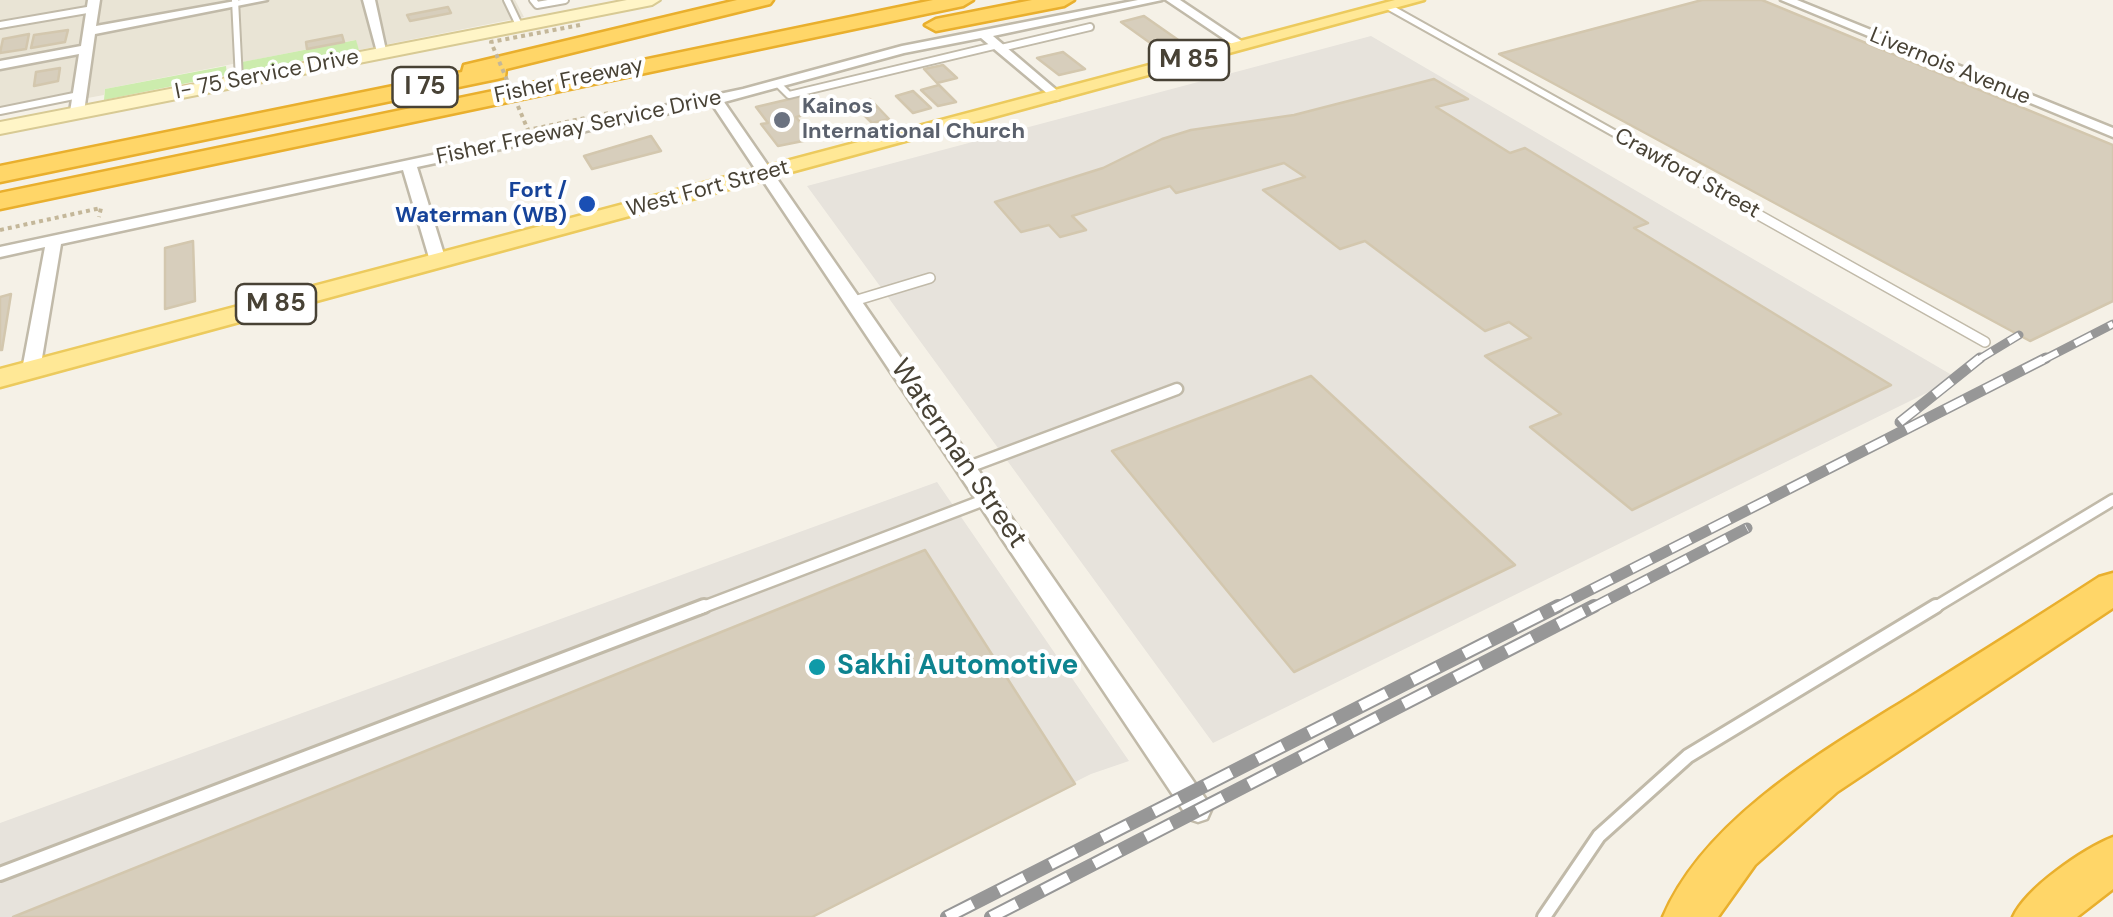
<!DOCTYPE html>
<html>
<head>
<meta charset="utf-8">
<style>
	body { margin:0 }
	canvas { display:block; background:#f5f1e7 }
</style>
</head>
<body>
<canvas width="2113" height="917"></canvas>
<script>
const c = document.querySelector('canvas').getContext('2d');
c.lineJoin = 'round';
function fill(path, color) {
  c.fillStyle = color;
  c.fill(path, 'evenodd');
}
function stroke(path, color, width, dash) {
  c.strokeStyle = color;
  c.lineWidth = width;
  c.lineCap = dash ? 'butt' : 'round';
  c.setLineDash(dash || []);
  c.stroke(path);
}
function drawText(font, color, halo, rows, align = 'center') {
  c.font = font + ' "DM Sans",sans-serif';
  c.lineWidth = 8;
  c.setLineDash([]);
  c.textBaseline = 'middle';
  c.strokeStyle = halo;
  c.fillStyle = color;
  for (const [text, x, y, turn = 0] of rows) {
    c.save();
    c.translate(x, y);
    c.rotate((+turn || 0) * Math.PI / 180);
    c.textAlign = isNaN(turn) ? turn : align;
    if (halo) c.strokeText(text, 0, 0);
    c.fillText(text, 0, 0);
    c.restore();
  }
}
fill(new Path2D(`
	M0,0H515L524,17L359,50L355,40L105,89L104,95L0,114Z`), '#e9e4d5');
fill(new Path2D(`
	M1371,36L1957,378L1213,743L807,186Z
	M937,482L1129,761L1091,774L804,917H0V823Z`), '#e7e3dc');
fill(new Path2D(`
	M356,40L359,50L243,72L242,62Z
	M226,66L227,75L104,100L105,89Z`), '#ccecad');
const building = new Path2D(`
	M1702,0H1762L2113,145V301L2030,341L1499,54Z
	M448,7L451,13L410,21L407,15Z
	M1144,16L1184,44L1160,50L1121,22Z
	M68,30L65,42L31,48L34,35Z
	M29,34L26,49L0,53L3,39Z
	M342,35L344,42L307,49L306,42Z
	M1063,52L1085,69L1059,75L1037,58Z
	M943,65L957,78L937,83L924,69Z
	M60,68L58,81L34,86L36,72Z
	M1434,79L1468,99L1436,107L1510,153L1525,148L1648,223L1634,228L1891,385L1632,510L1530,427L1561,414L1485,356L1531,338L1509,322L1485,331L1365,241L1340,249L1263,190L1305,177L1284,163L1176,193L1170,186L1072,216L1086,230L1060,237L1049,225L1021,232L995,202L1103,168L1162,139L1191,130L1294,115Z
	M939,85L956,102L938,106L921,90Z
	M913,91L931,108L913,113L896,96Z
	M811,94L825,110L796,117L813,139L778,146L761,124L768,123L756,107Z
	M870,99L889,119L872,123L853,104Z
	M651,136L661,151L592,169L584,156Z
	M193,241L195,301L165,309V248Z
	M11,294L2,350H0V297Z
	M1311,376L1515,565L1294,672L1112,451Z
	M925,550L1075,784L812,917H13Z`);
fill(building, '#d7cebc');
stroke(building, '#d3c7ae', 2.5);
const laneFar3 = new Path2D(`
	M235,0L239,80
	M507,0L519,25
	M533,0L537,5L565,0
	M1389,7L1664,161
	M0,25L93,9
	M1001,48L1090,27
	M778,84L789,95L998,45
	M0,111L79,95`);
const laneFar2 = new Path2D(`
	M1659,159L1985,342
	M854,301L930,278`);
const laneFar1 = new Path2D(`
	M966,468L1177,389
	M698,609L987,499
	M1932,609L2113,500`);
const lane = new Path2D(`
	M0,874L704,606
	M1544,917L1599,836L1688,756L1936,606`);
const street = new Path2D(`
	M88,0H100L96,26L241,0H267L95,34L84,112L77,116L70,112L79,54L0,69V61L81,46Z
	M363,0H375L387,55L377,52Z
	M1138,0H1162L993,36L1060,93V99L1055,100L981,38L904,53L724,102L1207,801L1211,810L1207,819L1198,822L1189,819L712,104L417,167L446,261L438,266L430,261L403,170L61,244L40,370L31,376L22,370L45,247L0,257V247L743,89L902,46Z
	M1166,0H1180L1249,46L1239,49Z
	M1781,0H1797L2113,128V137Z`);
const secondary = new Path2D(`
	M627,0H660L652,5L0,134V122Z`);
const primary = new Path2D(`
	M1395,0H1424L0,387V369Z`);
const highway = new Path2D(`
	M737,0H773L770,4L506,69L505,77L497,79L0,182V166L462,72L464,65Z
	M933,0H973L963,6L0,209V193Z
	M1032,0H1074L1064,6L936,31L925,25L936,19Z
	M2113,573V608L1837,792L1755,865L1718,917H1663C1706,816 1829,748 1918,692C1978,654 2039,616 2099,577Z
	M2113,837V889L2077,917H2013C2026,888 2083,849 2113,837Z`);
stroke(laneFar3, '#c1baa9', 10);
stroke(laneFar2, '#c1baa9', 12);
stroke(laneFar1, '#c1baa9', 15);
stroke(lane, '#c1baa9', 18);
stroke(street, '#c1baa9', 5);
stroke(secondary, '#d8ca94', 4);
stroke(primary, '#ecca5d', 5);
stroke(highway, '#e9af2d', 5);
stroke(new Path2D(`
	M0,230L101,208L99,217`), '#c4b799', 4, [4, 4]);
stroke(laneFar3, '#fff', 6);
stroke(laneFar2, '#fff', 9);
stroke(laneFar1, '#fff', 10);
stroke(lane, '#fff', 12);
fill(street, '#fff');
fill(secondary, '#fff5c7');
fill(primary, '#ffe896');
fill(highway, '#ffd668');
const railFar2 = new Path2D(`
	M1976,361L2019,335
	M2041,361L2113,324`);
const railFar1 = new Path2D(`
	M1900,422L1980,358
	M1553,609L2046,358
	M1590,609L1747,528`);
const rail = new Path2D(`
	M947,917L1558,606
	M991,917L1594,606`);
stroke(railFar2, '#979797', 9);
stroke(railFar1, '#979797', 11);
stroke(rail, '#979797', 14);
stroke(railFar2, '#fff', 6, [19]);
stroke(railFar1, '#fff', 8, [22]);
stroke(rail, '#fff', 10, [29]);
stroke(new Path2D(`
	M580,25L491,42L528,130L609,113`), '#c4b799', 4, [4, 4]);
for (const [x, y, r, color] of [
	[782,120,10,"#6b7280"],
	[587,204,10,"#1a4fb4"],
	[817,667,10,"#0f9aa8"]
]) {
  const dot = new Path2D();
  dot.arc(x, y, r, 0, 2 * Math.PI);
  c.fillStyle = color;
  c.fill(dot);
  stroke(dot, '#fff', 4);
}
drawText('22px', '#484235', '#fff', [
	["Livernois Avenue",1950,67,22],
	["I- 75 Service Drive",267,75,-11],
	["Fisher Freeway",569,81,-12],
	["Fisher Freeway Service Drive",579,128,-12],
	["Crawford Street",1687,174,29],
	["West Fort Street",708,189,-15]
]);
drawText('bold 22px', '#5b616d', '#fff', [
	["Kainos",802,107],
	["International Church",802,132]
], 'left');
drawText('bold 22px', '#164399', '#fff', [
	["Fort /",567,191],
	["Waterman (WB)",567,216]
], 'right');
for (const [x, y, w] of [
	[1189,60,80],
	[425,87,65],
	[276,304,80]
]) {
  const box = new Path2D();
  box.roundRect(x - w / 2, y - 20, w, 40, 8);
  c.fillStyle = '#fff';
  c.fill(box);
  stroke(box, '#484235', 2.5);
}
drawText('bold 25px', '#484235', null, [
	["M 85",1189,60],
	["I 75",425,87],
	["M 85",276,304]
]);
drawText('28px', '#484235', '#fff', [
	["Waterman Street",958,454,56]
]);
drawText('bold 28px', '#0d838f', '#fff', [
	["Sakhi Automotive",837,667]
], 'left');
</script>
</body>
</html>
